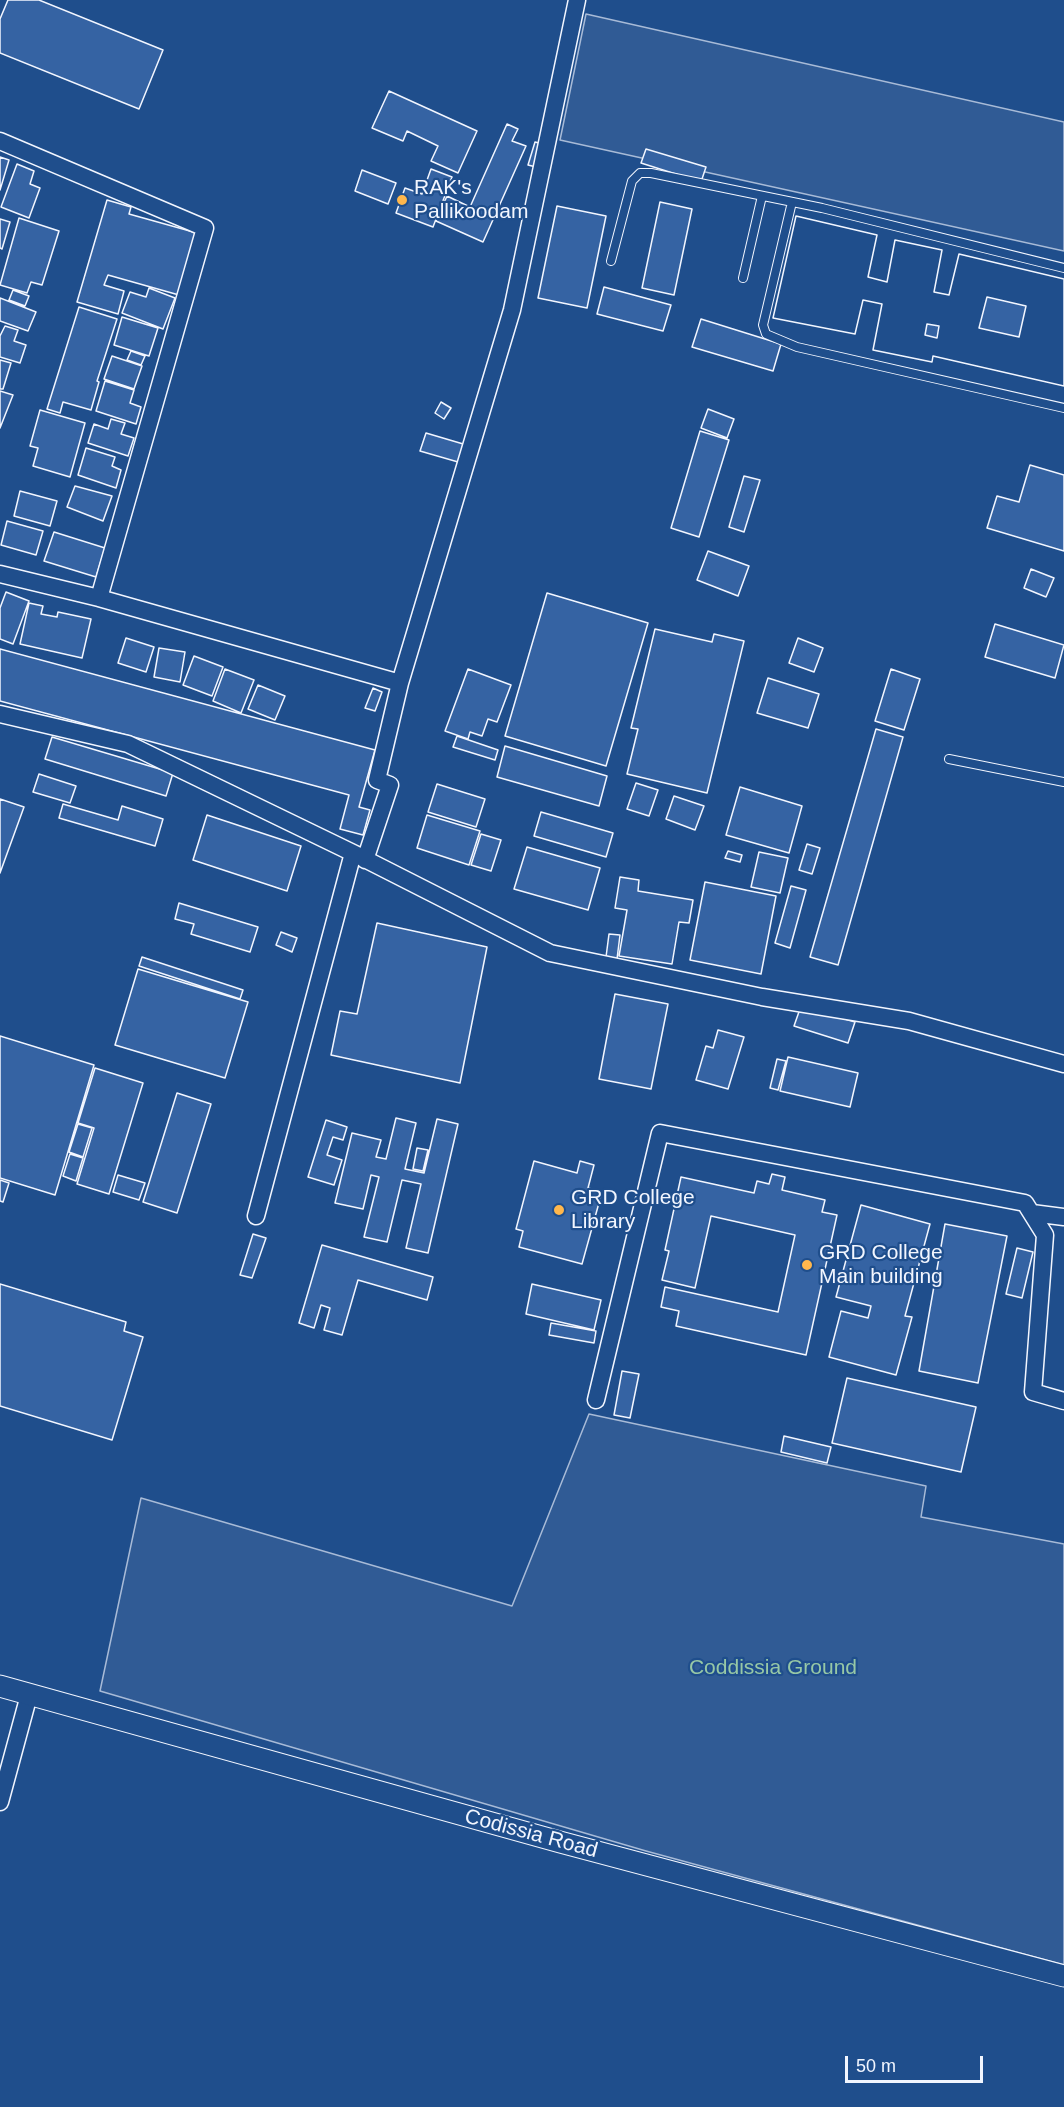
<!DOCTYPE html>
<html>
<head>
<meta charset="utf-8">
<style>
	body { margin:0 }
	#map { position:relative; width:1064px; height:2107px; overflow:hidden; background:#1f4e8c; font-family:Arial,sans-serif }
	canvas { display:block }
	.scale { position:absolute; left:845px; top:2056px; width:138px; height:27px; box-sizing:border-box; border:3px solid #f2f6ff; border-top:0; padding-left:8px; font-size:18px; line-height:21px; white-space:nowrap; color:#f2f6ff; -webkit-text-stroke:4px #1f4e8c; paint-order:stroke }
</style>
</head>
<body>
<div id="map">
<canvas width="1064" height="2107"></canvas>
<div class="scale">50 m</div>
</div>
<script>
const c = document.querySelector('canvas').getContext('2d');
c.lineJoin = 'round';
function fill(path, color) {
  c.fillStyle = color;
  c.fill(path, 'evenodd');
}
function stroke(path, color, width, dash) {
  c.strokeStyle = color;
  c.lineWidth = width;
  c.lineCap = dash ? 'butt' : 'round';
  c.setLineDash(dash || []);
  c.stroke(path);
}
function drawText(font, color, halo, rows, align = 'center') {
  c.font = font + ' Arial,sans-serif';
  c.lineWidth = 4.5;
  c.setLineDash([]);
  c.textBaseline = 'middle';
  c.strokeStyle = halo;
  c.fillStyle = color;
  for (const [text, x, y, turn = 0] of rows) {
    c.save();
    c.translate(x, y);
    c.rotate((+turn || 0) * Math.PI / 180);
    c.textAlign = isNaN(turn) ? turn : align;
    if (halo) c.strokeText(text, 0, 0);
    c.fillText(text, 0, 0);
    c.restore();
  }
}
const built = new Path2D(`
	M586,14L1064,122V251L560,140Z
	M589,1414L926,1486L921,1517L1064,1544V1965L646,1851L100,1691L141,1498L512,1606Z`);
fill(built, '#305b95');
stroke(built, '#a8bbd7', 1.5);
const building = new Path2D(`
	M8,0H39L163,50L139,109L0,53V19Z
	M389,91L477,131L458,173L431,161L438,146L407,131L403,141L372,128Z
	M507,124L518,129L512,141L526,146L483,242L436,221L447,196L470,207Z
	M535,142L543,144L536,167L528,165Z
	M646,149L706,167L701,182L641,163Z
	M0,157L9,160L0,190Z
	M17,164L34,171L30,184L40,188L29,218L1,207Z
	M431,169L452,177L433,227L396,213L405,188L422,194Z
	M362,170L396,183L388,204L355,191Z
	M107,200L131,207L129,214L197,233L179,295L108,275L104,285L124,291L118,314L77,302Z
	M660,202L692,209L674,295L642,288Z
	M557,206L606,216L587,308L538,298Z
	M796,216L877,235L868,277L887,282L895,240L942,250L934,292L949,295L959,254L1064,279V386L933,356L932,362L873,350L882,304L863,300L855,334L773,318ZM987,297L1026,306L1019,337L979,328ZM927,324L939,326L937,338L925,335Z
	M796,216L877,235L868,277L887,282L895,240L942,250L934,292L949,295L959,254L1064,279V386L933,356L932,362L873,350L882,304L863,300L855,334L773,318Z
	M19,218L59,231L42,285L31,282L27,293L0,285Z
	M0,219L10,222L2,249L0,248Z
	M604,287L671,305L663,331L597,314Z
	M149,288L175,298L163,329L122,313L130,292L146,297Z
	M13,290L29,296L25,306L9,300Z
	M0,298L36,312L28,331L0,321Z
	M79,307L117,319L97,381L99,382L91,410L63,402L60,413L47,409Z
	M122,317L158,328L149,356L114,345Z
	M701,319L781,344L773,371L692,347Z
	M5,326L18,330L14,341L26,345L20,363L0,357V336Z
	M131,351L145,356L141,365L127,360Z
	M112,356L142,366L134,389L104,379Z
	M0,360L11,363L3,389H0Z
	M105,381L134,390L130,403L141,407L136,424L96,411Z
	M0,391L13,395L0,428Z
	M441,402L451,408L444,419L435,413Z
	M708,409L734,419L727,438L701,428Z
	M40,410L85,423L70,477L33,466L38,448L30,446Z
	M111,419L125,423L121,434L134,438L128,456L88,443L94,424L108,429Z
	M700,431L729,440L699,537L671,528Z
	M426,433L470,446L465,464L420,451Z
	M86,448L115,457L112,466L121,470L116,488L78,475Z
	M1030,465L1064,475V551L987,528L997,496L1019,502Z
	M744,476L760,480L744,532L729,527Z
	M75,486L112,496L103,521L67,507Z
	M20,491L57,501L50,526L14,516Z
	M7,521L43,531L36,555L1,545Z
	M54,532L105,548L96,577L44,561Z
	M708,551L749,566L738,596L697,580Z
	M1031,569L1054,578L1046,597L1024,588Z
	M6,592L29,601L13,644L0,639V608Z
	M547,593L648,623L606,766L505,736Z
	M29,603L43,606L41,614L57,617L58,612L91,619L82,658L20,644Z
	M995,624L1064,645L1055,678L985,657Z
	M655,629L712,642L714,634L744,641L707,793L627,774L638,729L631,728Z
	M126,638L154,647L146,672L118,663Z
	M798,638L823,648L814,672L789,663Z
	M159,648L185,652L180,682L154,677Z
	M0,649L375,750L359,807L370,810L363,835L340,829L349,795L0,701Z
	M194,656L223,667L212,696L183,685Z
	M225,669L254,680L241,713L213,701Z
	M468,669L511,685L497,722L488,719L482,736L470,732L468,739L445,731Z
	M891,669L920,679L904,730L875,721Z
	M768,678L819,694L808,728L757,713Z
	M258,685L285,696L275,720L248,709Z
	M373,688L382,692L375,711L365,708Z
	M876,729L903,737L838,965L810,957Z
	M457,736L498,750L495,760L453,747Z
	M52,737L173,773L166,796L45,759Z
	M505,746L607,776L599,806L497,777Z
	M39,774L76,786L70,803L33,792Z
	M636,783L658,790L649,816L627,809Z
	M437,784L485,799L476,827L428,812Z
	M740,787L802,806L789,853L726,835Z
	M674,796L704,806L695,830L666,819Z
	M0,799L24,807L0,873Z
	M63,804L118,820L122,806L163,819L155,846L59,818Z
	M541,812L613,833L606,857L534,836Z
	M207,815L301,846L287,891L193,860Z
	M427,815L480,831L469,865L417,848Z
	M481,834L501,840L491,871L471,865Z
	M807,844L820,848L812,874L799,870Z
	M527,847L600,868L588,910L514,889Z
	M728,851L742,855L740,862L725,858Z
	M759,852L788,858L780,893L751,887Z
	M620,877L639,880L638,891L693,900L689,923L679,922L672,964L619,956L627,910L615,908Z
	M705,882L776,896L761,974L690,960Z
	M791,886L806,890L790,948L775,943Z
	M179,903L258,927L250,952L191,934L194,924L175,919Z
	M377,923L487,947L460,1083L331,1055L340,1011L357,1014Z
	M281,932L297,938L292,952L276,945Z
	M609,934L620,935L617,959L606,957Z
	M142,957L243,990L240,999L139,966Z
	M138,969L248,1002L225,1078L115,1045Z
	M615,994L668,1004L651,1089L599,1079Z
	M801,1006L855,1022L848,1043L794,1026Z
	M718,1030L744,1037L728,1089L696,1080L706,1046L713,1048Z
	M0,1036L94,1065L55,1195L0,1178Z
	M788,1057L858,1073L850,1107L780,1091Z
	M777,1059L786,1061L778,1090L770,1088Z
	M95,1068L143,1083L109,1194L77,1184L94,1128L78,1123Z
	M177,1093L211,1104L177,1213L143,1202Z
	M396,1118L416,1123L405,1169L424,1173L437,1119L458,1124L428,1253L406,1248L421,1184L402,1180L387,1242L364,1237L379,1177L371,1175L363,1209L335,1203L352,1133L381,1140L376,1157L386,1159Z
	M326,1120L347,1127L343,1140L333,1137L327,1155L342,1160L334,1185L308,1177Z
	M78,1124L92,1128L83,1157L69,1152Z
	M417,1148L428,1150L423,1171L413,1169Z
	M70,1154L83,1158L76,1181L63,1176Z
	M534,1161L577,1173L580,1161L594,1165L588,1188L602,1192L582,1264L519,1247L523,1231L516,1229Z
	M772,1174L785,1177L782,1190L825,1200L822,1212L837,1215L806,1355L676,1326L679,1311L661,1307L665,1287L778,1312L795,1235L711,1216L695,1288L662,1280L669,1251L665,1250L681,1177L754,1193L757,1181L769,1184Z
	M118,1175L145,1183L139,1200L113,1192Z
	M0,1180L9,1183L3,1202L0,1201Z
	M861,1205L930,1224L905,1316L912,1317L896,1375L829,1357L841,1311L868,1318L871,1306L836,1297Z
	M945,1224L1007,1236L978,1383L919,1371Z
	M253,1234L266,1238L252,1278L240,1275Z
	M322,1245L433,1277L427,1300L358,1280L342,1335L324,1330L330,1308L321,1305L314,1328L299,1323Z
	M1017,1248L1033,1252L1022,1298L1006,1294Z
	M0,1284L126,1322L124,1331L143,1337L112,1440L0,1406Z
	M532,1284L601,1300L594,1330L526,1314Z
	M551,1323L596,1331L594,1343L549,1335Z
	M622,1371L639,1374L630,1418L614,1415Z
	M847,1378L976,1407L961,1472L832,1443Z
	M784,1436L831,1447L827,1463L781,1452Z`);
fill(building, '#3563a3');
stroke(building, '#f2f6ff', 1.5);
const service = new Path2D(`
	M792,202L763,325L766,334L797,347L1064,408
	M611,261L632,181L640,173H651L822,208L1064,268
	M743,278L762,196
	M949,759L1064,782`);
const minor = new Path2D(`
	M0,141L205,228L99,598L0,574
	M99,598L400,683L377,780L390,785L365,860
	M400,683L512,310L577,0
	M0,714L128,744L353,853L550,953L762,997L909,1021L1064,1064
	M1032,1213L1064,1217
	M256,1216L353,853
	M596,1400L660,1133L1025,1203L1045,1235L1033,1392L1064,1401
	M0,1802L29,1695`);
const tertiary = new Path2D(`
	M0,1686L560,1842L1064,1976`);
stroke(service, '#f2f6ff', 10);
stroke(minor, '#f2f6ff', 19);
stroke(tertiary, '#f2f6ff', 23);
stroke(service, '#1f4e8c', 8);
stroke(minor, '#1f4e8c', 16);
stroke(tertiary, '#1f4e8c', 21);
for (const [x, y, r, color] of [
	[402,200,6,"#ffb74d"],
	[559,1210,6,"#ffb74d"],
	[807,1265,6,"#ffb74d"]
]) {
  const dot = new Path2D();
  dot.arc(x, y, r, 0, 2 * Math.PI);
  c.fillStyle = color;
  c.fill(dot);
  stroke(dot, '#1f4e8c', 2);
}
drawText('21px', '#f2f6ff', '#1f4e8c', [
	["RAK's",414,188],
	["Pallikoodam",414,212],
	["GRD College",571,1198],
	["Library",571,1222],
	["GRD College",819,1253],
	["Main building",819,1277]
], 'left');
drawText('21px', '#97c8a6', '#1f4e8c', [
	["Coddissia Ground",773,1668]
]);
drawText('21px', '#f2f6ff', '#1f4e8c', [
	["Codissia Road",531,1834,15]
]);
</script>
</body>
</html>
